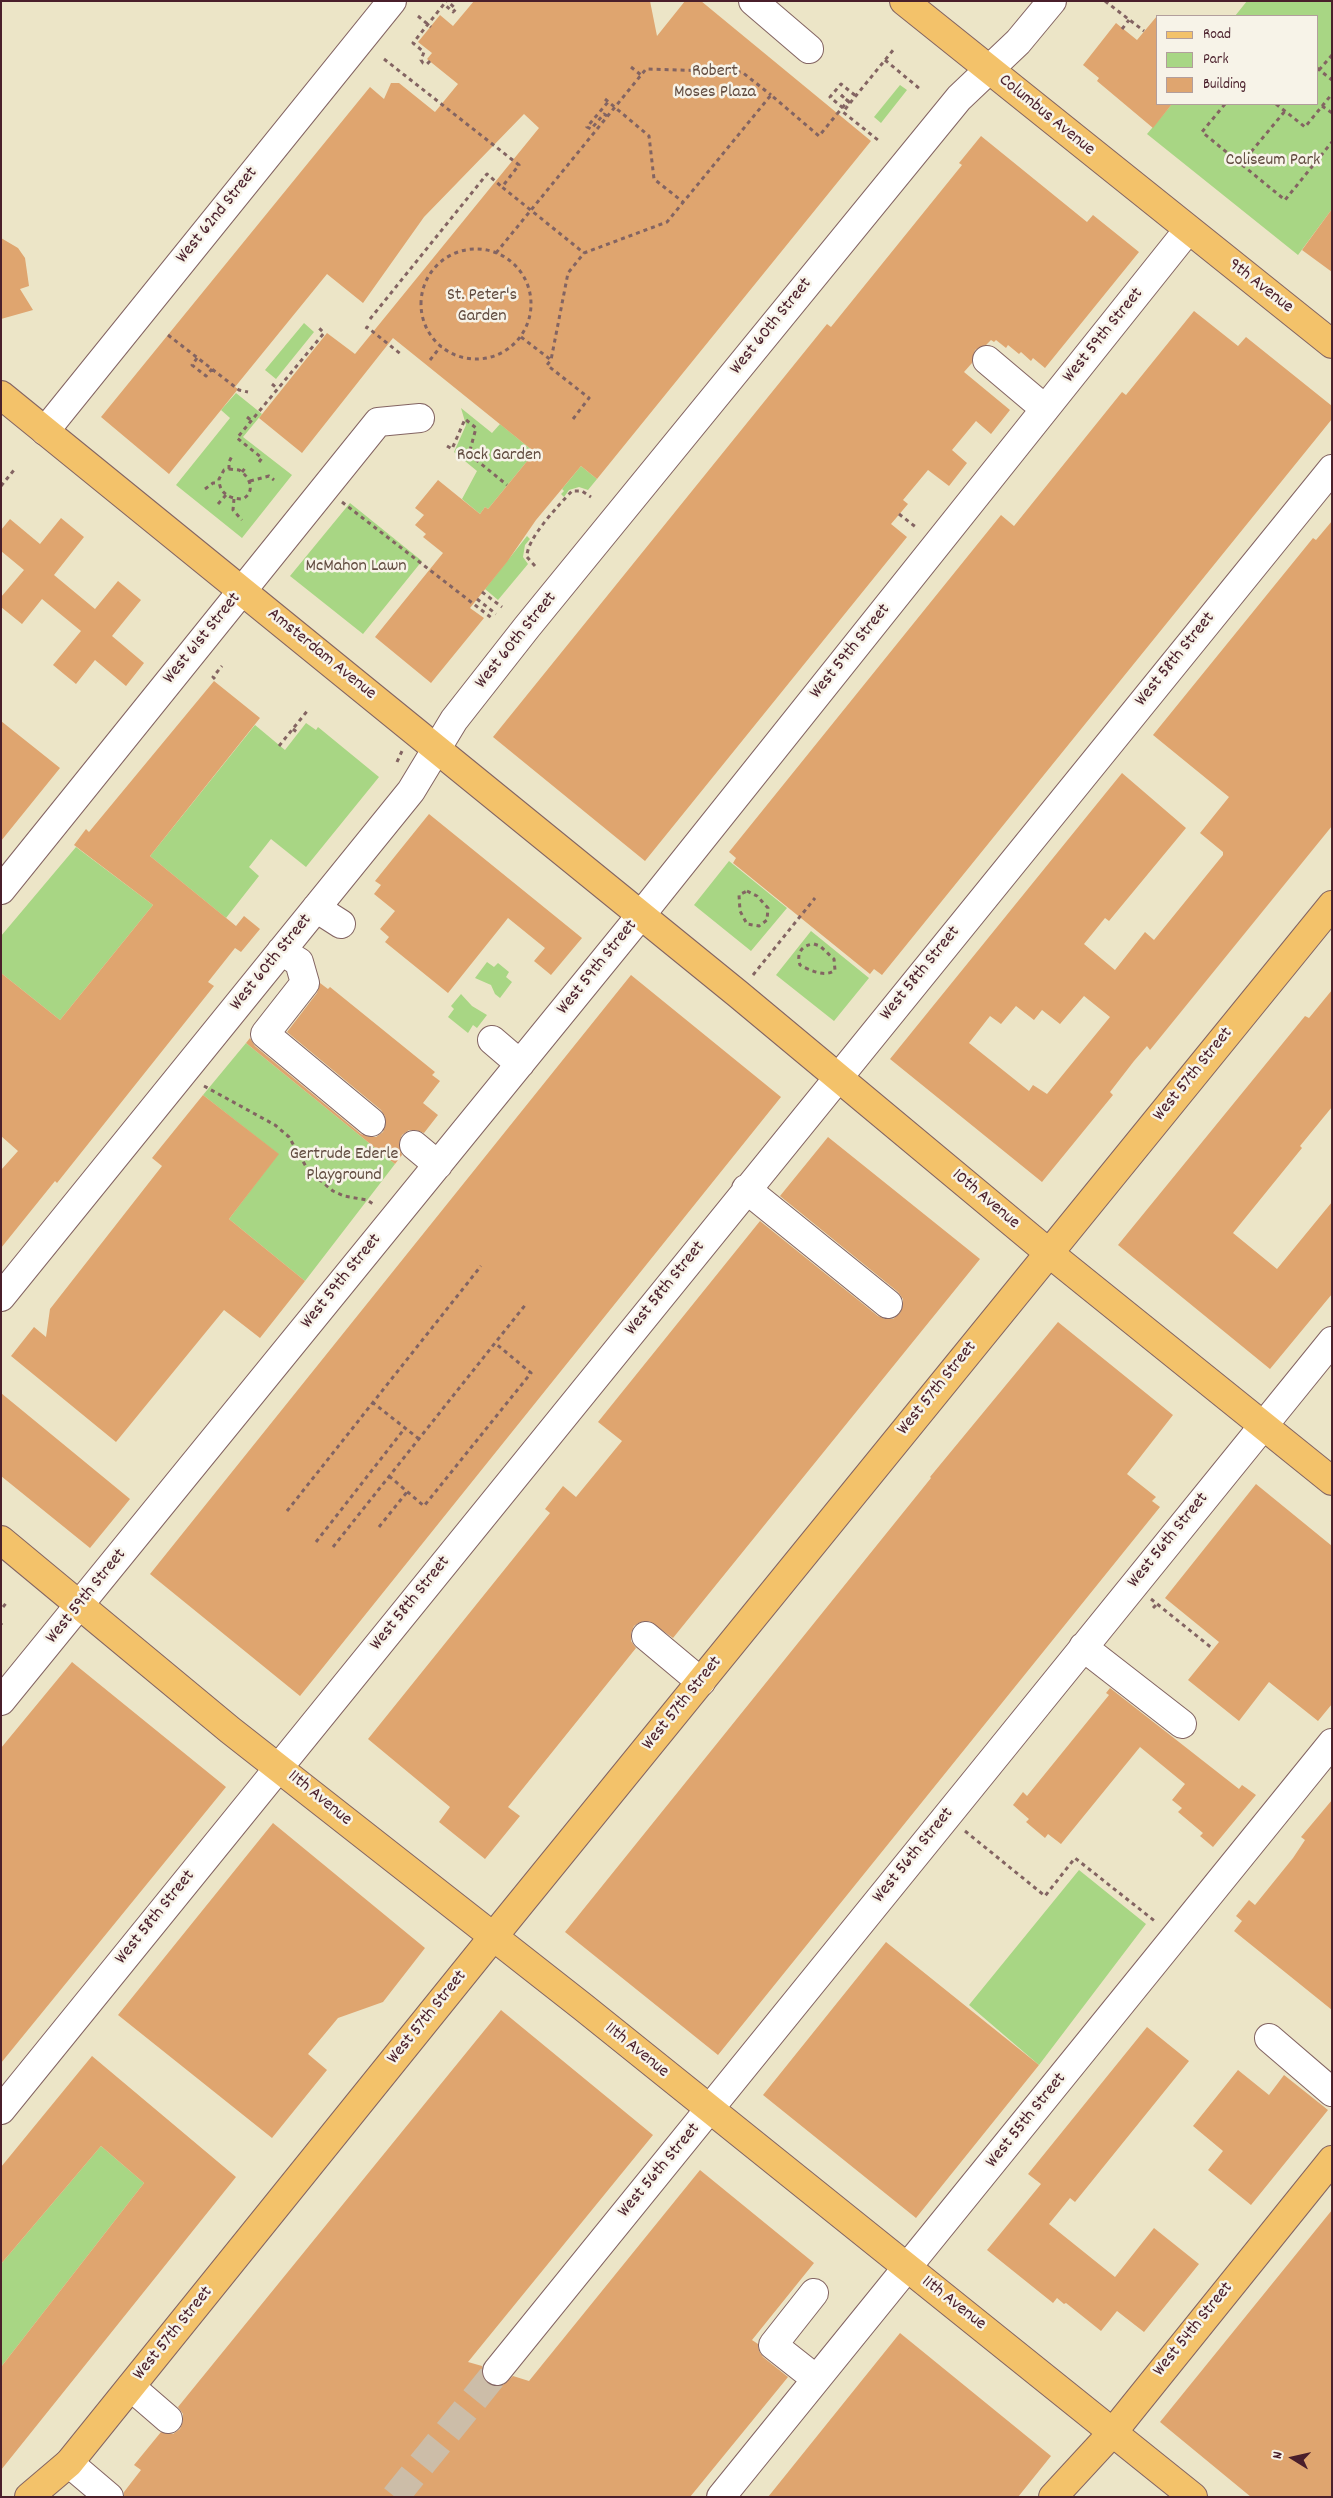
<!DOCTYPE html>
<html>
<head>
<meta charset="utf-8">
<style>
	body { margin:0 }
	#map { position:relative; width:1333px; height:2498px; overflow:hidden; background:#ece5c7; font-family:Dekko,sans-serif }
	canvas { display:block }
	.frame { position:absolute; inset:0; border:2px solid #4a1f2b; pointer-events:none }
	.legend { position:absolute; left:1156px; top:15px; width:162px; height:90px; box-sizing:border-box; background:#f7f3e8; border:1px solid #b29e9c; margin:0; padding:6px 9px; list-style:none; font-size:15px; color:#4a1f2b }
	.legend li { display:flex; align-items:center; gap:10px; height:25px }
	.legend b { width:25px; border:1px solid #b29e9c }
	.north { position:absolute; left:1268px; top:2433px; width:50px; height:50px; -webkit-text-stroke:4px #f7f3e8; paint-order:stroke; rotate:280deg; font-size:14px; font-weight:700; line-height:20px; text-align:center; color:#4a1f2b }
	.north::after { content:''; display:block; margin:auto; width:18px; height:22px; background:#4a1f2b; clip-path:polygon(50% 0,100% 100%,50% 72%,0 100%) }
</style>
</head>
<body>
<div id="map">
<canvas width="1333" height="2498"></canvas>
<div class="frame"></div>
<ul class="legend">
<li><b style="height:6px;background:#f3c26a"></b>Road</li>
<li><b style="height:14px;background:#a8d684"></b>Park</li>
<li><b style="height:14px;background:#dfa56f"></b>Building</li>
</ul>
<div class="north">N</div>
</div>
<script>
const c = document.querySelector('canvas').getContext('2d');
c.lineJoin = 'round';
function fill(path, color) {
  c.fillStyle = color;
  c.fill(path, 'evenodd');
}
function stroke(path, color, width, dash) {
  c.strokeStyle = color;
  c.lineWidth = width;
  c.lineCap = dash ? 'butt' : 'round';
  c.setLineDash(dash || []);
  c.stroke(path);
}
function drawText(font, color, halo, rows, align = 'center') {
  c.font = font + ' Dekko,sans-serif';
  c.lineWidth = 5;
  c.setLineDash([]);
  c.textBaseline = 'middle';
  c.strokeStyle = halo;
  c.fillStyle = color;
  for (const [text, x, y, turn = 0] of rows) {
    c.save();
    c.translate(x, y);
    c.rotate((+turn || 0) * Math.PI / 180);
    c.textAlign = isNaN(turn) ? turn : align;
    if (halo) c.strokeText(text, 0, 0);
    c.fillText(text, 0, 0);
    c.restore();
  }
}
fill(new Path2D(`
	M1247,1H1332V209L1298,255L1147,134L1172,104H1317V16H1235Z
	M900,85L907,90L881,123L874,117Z
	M304,323L314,332L276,379L265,370Z
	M236,393L262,414L243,437L292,475L242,538L176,485L230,418L221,410Z
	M461,408L492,433L500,424L532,450L526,457L528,460L488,509L485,507L480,514L462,499L477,471L454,452L466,425Z
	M581,466L597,479L588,490L579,487L569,490L564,497L561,494L564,491L562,489Z
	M350,503L422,561L363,634L290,576Z
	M527,536L530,539L525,545L523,557L528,564L498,600L485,589Z
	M306,723L316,730L318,727L379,777L306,867L271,839L249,867L259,876L226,918L150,856L255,725L285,750Z
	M76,847L153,905L60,1020L1,973V936Z
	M729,861L787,908L751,951L694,905Z
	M811,931L869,978L834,1021L776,975Z
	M487,962L494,967L498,963L509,972L506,977L512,982L500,998L495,994L491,985L475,978Z
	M461,994L472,1006L487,1015L477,1028L473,1025L468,1033L448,1017L454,1009L451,1006Z
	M246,1043L395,1164L305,1281L229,1219L278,1154L203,1095Z
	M1079,1870L1146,1924L1039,2065L969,2005Z
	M101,2146L144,2183L1,2367V2264Z`), '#a8d684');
fill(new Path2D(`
	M474,1H650L657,36L685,1H701L871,141L597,479L581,466L536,520L507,562L470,608L484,618L431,683L375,637L443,553L423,537L426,534L415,525L424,515L415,508L438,480L480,514L485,507L488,509L528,460L526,457L532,450L393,338L302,453L259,418L327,333L355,354L539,128L524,114L424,217L363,303L327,274L235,387L238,389L169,474L101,417L370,87L384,99L391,83H399L435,112L458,84L427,59L432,53L418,42L440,15L453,26Z
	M1157,16V104H1172L1153,128L1097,81L1099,78L1083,65L1116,23L1137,40Z
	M981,136L1087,222L1093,215L1139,252L1045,368L1033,358L1031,361L1021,352L1019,354L1008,345L1006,348L996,340L994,342L991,340L986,345L975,350L972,363L964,372L1010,410L991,434L976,421L952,450L967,463L949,486L928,470L903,500L908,504L891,524L907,537L645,861L493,737L827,324L831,327L962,165L959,163Z
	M1332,209V272L1302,250Z
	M1,238L18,248L25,258L29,286L20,289L33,310L1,319Z
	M1194,311L1238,346L1246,337L1332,406V419L882,975L874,969L870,974L733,863L736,858L729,852L1001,515L1014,526L1122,392L1126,395Z
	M61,518L84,537L54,575L95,609L118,581L141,600L112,636L144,663L126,686L95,660L76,684L53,665L81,631L42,599L22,624L1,607V597L24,570L1,551V530L10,519L40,544Z
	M1332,521V826L1150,1050L1147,1046L1134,1061L1110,1092L1113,1095L1042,1182L890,1059L1122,773L1186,828L1109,921L1105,918L1084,944L1115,970L1145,932L1154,940L1223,855V852L1200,833L1229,797L1153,735L1313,538L1316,540ZM1084,996L1110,1017L1047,1094L1033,1085L1029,1091L969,1043L990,1016L1001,1024L1016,1006L1034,1020L1042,1010L1060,1024Z
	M214,681L260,718L150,856L236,926L244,916L260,929L241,952L235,948L208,982L214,986L57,1183L55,1181L1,1248V1170L18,1151L1,1136V973L60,1020L153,905L74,845L86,829L89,832Z
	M1,721L60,768L1,841Z
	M429,814L582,938L551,975L534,961L545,948L508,918L448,993L385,942L389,937L380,929L395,911L374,894L381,885L375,881Z
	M631,975L781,1097L300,1696L150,1574Z
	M320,983L328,989L330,987L435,1072L432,1075L440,1081L423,1103L438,1115L424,1133L416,1130H409L402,1135L399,1143L402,1155L395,1164L246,1043L250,1038L255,1046L361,1134L369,1137H376L383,1132L386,1124L385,1116L381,1110L287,1032L317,993Z
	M1332,990V1107L1300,1146L1302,1148L1233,1233L1277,1269L1332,1202V1294L1270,1369L1118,1245L1305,1016L1309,1018Z
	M203,1095L279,1154L229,1219L305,1281L260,1338L224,1310L116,1442L11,1356L34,1327L46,1337L50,1309L162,1166L152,1158Z
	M828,1137L980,1259L673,1638L649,1621L640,1622L634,1626L631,1633V1641L636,1648L508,1807L520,1816L485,1859L439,1822L450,1807L368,1739L550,1513L545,1509L563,1486L576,1497L622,1441L598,1422L760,1221L878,1316L885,1319H893L900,1313L903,1306V1299L898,1292L780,1196Z
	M1058,1322L1173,1415L1127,1474L1156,1497L1152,1501L1160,1507L718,2055L565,1932L931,1478L930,1477Z
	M1,1393L130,1499L90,1548L1,1476Z
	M1256,1484L1332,1546V1704L1318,1721L1269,1682L1239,1721L1188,1680L1219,1642L1165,1598Z
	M72,1662L226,1787L1,2063V1748Z
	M1110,1688L1239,1789L1242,1785L1256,1795L1213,1847L1200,1836L1203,1833L1178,1812L1182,1808L1172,1800L1185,1784L1140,1747L1061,1844L1048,1834L1045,1838L1026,1822L1029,1819L1013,1805L1023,1792L1027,1796L1109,1695L1106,1693Z
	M1332,1800V2010L1234,1931L1242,1921L1236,1916L1249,1900L1255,1905L1293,1858L1305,1840L1301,1837Z
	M273,1823L425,1948L383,2002L338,2018L308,2054L327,2070L272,2138L118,2015Z
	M886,1942L1039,2065L916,2218L763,2095Z
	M501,2010L653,2135L468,2362L482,2366L483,2377L488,2383L494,2386L503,2385L513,2376L529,2381L700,2170L814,2263L752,2340L758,2344L759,2351L763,2357L788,2377L690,2497H124V2492L141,2470L134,2465L161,2432L173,2434L180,2429L183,2421V2414L178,2407Z
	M1147,2027L1189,2061L1075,2202L1070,2198L1049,2224L1115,2277L1154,2228L1199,2264L1144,2332L1117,2311L1101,2331L1066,2303L1064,2304L1057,2298L1053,2303L987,2250L1041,2184L1028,2174Z
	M92,2056L236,2177L1,2470V2367L144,2183L101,2146L1,2264V2167Z
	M1238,2070L1269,2095L1284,2075L1328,2110L1251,2205L1208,2170L1223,2151L1193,2126Z
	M1332,2210V2497H1251L1160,2422Z
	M900,2333L1051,2456L1018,2497H768Z`), '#dfa56f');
stroke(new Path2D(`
	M395,2497L497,2371`), '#ccbda8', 28, [28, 14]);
const minor = new Path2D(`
	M753,1L809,49
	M987,360L1045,409
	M45,431L392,1
	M1,890L378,422L420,418
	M316,908L341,924
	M281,951L299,962L305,983L265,1034L371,1122
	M492,1040L520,1064
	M414,1145L438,1165
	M746,1189L888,1304
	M1,1297L411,791L454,720L527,627L959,98L1018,42L1052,1
	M646,1636L701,1682
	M1083,1647L1182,1724
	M1,1701L641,915L1188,230
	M1269,2038L1332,2092
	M1,2110L1332,469
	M814,2293L773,2345L816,2379
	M497,2371C777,2028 1053,1684 1332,1341
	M131,2387L168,2419
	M69,2463L109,2497
	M721,2497L1332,1743`);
const major = new Path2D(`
	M904,1L1332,344
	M1,395L738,994L1049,1253L1332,1481
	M1,1540L230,1730L583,2007L1193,2497
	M29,2497L69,2463L493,1937L1332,905
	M1053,2497L1113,2432L1332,2160`);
stroke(minor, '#836462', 30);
stroke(major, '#836462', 30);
stroke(new Path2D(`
	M1105,1L1144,31
	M418,16L431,27
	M1122,29L1129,20
	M384,59L519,165L502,187L584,253
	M885,60L920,89
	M430,61L427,64L423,63L421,60L424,52L413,43L444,4L453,12L456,9L447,1
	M631,67L641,75
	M1317,68L1332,80
	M1319,70L1332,55
	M841,95L850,103L843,112L878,140
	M605,99L649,136L654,179L683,202
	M850,103L894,49
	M1225,104L1202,132L1285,200L1332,142
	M1276,104L1305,127L1332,94
	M1322,106L1332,113
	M843,108L830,97L841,84L856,96
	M607,116L604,114L591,129L587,127L608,102
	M1241,164L1285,111
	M421 304a55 55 0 1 1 110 0a55 55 0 1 1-110 0Z
	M496,253L646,69L742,72L771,95
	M370,319L487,174L502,187
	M366,329L367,327L402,355
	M168,335L239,390L248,392
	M521,337L551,360
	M197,358L192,365L206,376L212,369
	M430,360L441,346
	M272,384L278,389
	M247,417L252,421
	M573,419L589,398L547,365L551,360L568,273L584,253L667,222L771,95L819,136L837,114
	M447,446L452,449L465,419L476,428L469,454L507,485
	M259,462L262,458L237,438L324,333L318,327
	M229,469L239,470C250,477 256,491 243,499C229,499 219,493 219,479L224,470Z
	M229,469V462L233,454
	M242,472L246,467
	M250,481L269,476L274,480
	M1,486L14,470
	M205,489L213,483H219
	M234,499L233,510L242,520
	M342,502L493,619
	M218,504L226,495
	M899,514L917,528
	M535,566L527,557C526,539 559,505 572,491H582L591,497
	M482,592L502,607
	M477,599L496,614
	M215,679L213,677L222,666
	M293,729L298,733
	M279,746L308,710
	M397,762L402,751
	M747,891L757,896L768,908L767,920L759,926L747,924L740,911L739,895Z
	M814,944L820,946L834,959L835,970C826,978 809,970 800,965C796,953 802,945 814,944Z
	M753,975L815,898
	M204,1086L275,1125L289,1137L308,1170L333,1191L344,1196L367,1200L373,1204
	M372,1402L419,1439
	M389,1476L424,1506L531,1373L495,1343
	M287,1511L481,1266
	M379,1527L407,1492
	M316,1542L405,1428
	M333,1547L526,1304
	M1151,1599L1213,1649
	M3,1607L7,1602
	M1153,1608L1157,1604
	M1,1624L2,1623
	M965,1831L1045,1896L1075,1858L1156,1922`), '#836462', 3, [4, 4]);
stroke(minor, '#fff', 28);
stroke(major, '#f3c26a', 28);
stroke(new Path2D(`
	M837,114L848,101L841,95`), '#836462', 3, [4, 4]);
drawText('18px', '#624d41', '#f7f3e8', [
	["Robert",715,73],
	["Moses Plaza",715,94],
	["Coliseum Park",1273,162],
	["St. Peter's",482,297],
	["Garden",482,318],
	["Rock Garden",499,457],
	["McMahon Lawn",356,568],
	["Gertrude Ederle",344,1156],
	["Playground",344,1177]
]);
drawText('18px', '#4a1f2b', '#f7f3e8', [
	["Columbus Avenue",1046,116,39],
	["West 62nd Street",218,216,-51],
	["9th Avenue",1260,287,38],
	["West 60th Street",772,327,-51],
	["West 59th Street",1104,336,-51],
	["West 61st Street",203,639,-51],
	["West 60th Street",517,641,-51],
	["West 59th Street",851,652,-51],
	["Amsterdam Avenue",321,655,39],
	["West 58th Street",1176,660,-51],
	["West 60th Street",272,963,-51],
	["West 59th Street",598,968,-51],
	["West 58th Street",921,974,-51],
	["West 57th Street",1194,1075,-51],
	["10th Avenue",985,1200,40],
	["West 59th Street",342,1282,-51],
	["West 58th Street",666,1289,-51],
	["West 57th Street",938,1389,-51],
	["West 56th Street",1169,1541,-51],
	["West 59th Street",87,1597,-51],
	["West 58th Street",411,1604,-51],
	["West 57th Street",683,1704,-51],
	["11th Avenue",319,1799,39],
	["West 56th Street",914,1856,-51],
	["West 58th Street",156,1918,-51],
	["West 57th Street",428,2018,-51],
	["11th Avenue",636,2051,39],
	["West 55th Street",1027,2121,-51],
	["West 56th Street",660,2171,-50],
	["11th Avenue",953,2304,38],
	["West 54th Street",1194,2330,-51],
	["West 57th Street",174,2334,-51]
]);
</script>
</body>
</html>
